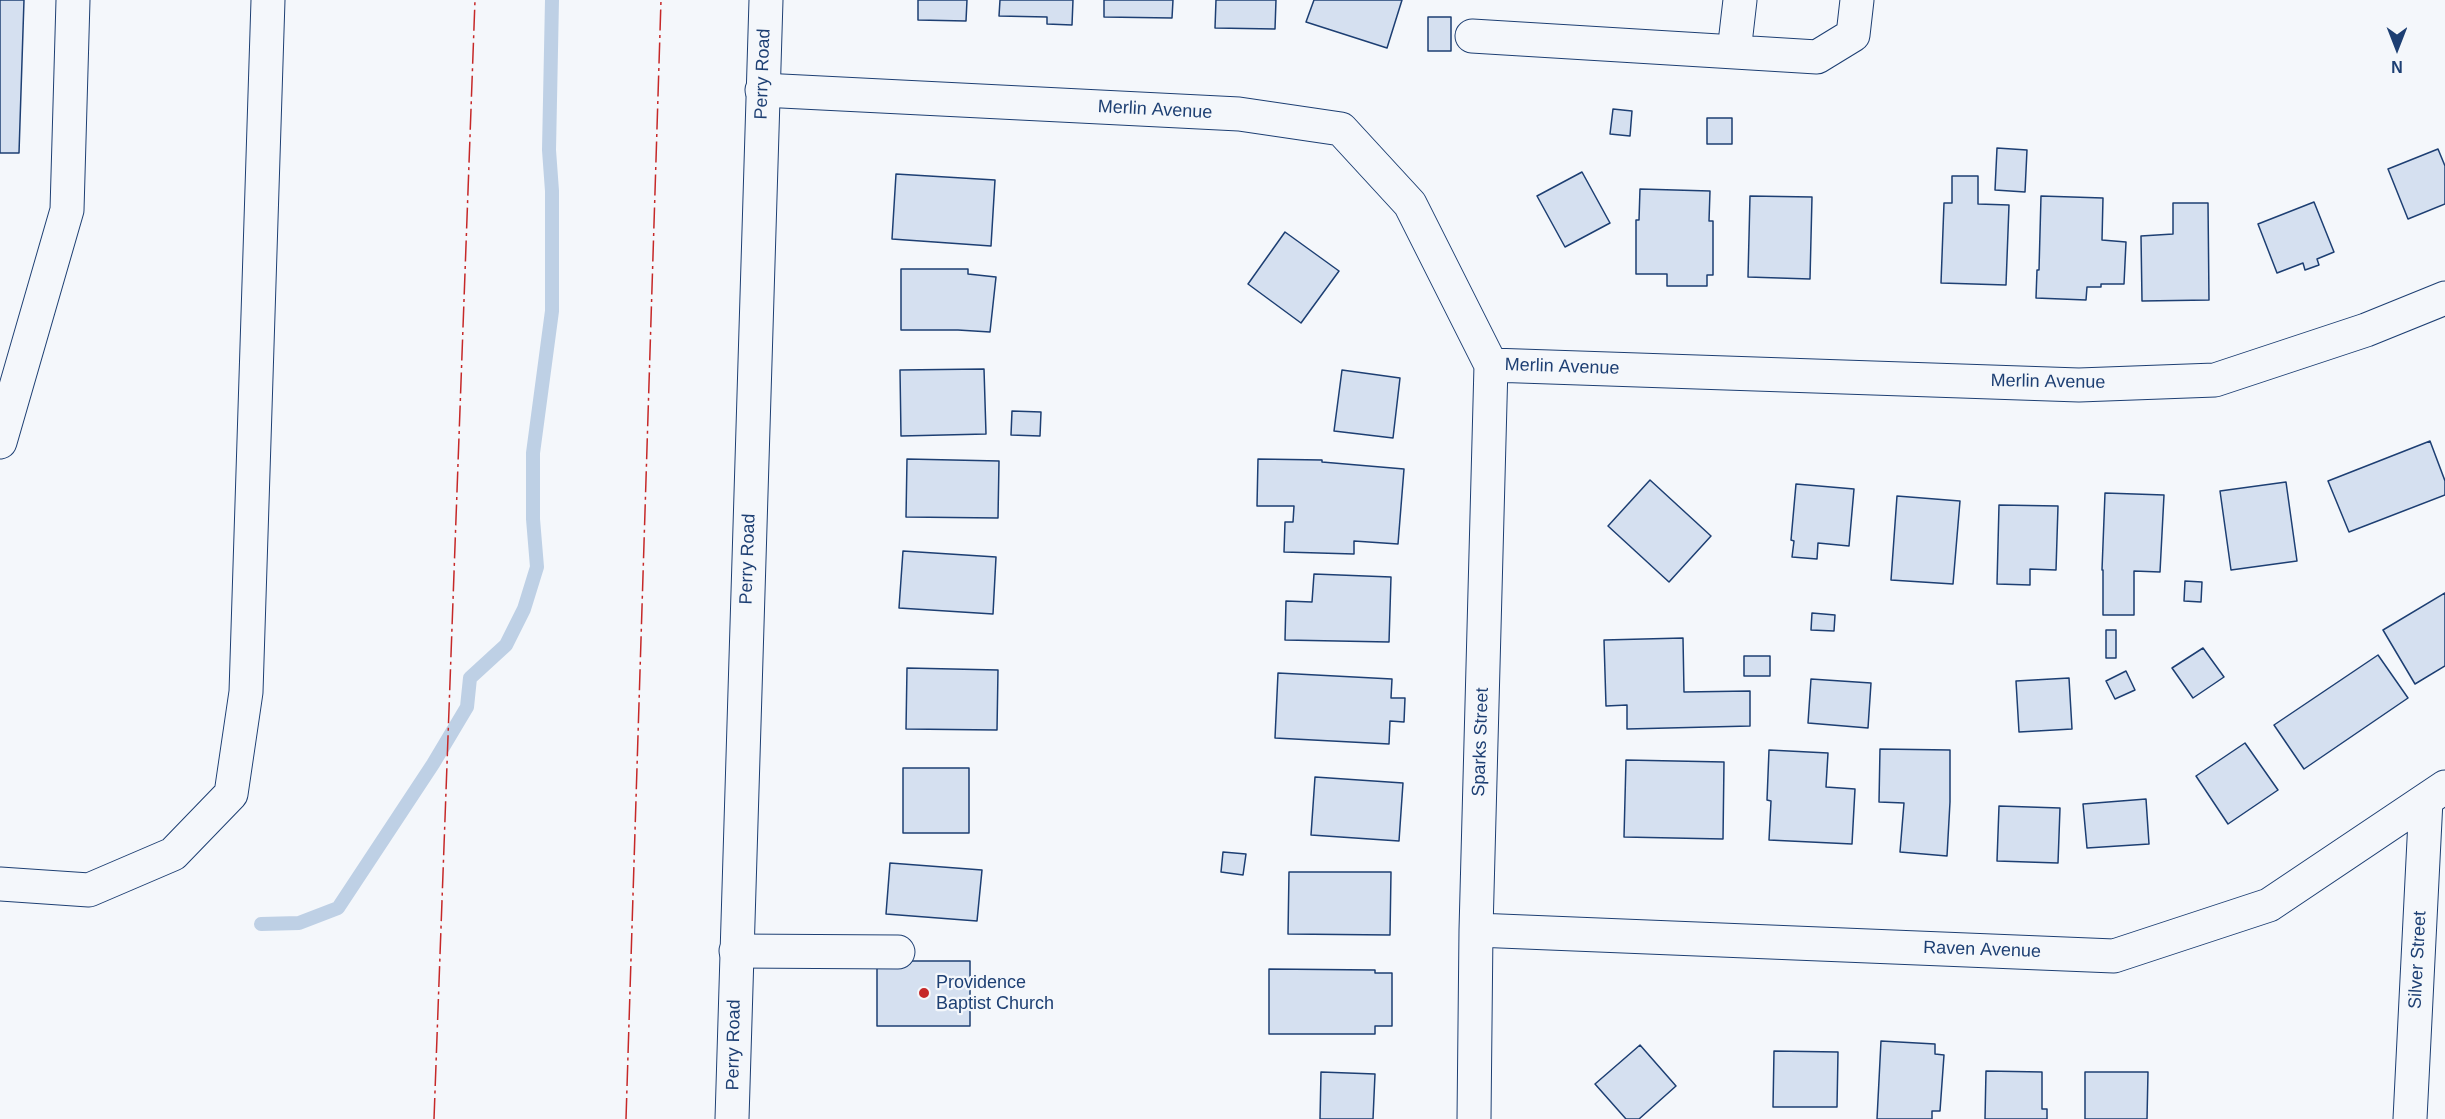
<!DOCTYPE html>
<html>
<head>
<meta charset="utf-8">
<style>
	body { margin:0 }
	#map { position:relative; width:2445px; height:1119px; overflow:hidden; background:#f4f7fb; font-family:Helvetica,sans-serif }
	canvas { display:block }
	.north { position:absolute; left:2367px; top:18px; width:60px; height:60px; -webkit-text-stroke:4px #f4f7fb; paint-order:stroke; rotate:180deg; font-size:16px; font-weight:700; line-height:24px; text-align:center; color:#1d3f73 }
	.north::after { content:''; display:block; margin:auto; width:21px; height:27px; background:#1d3f73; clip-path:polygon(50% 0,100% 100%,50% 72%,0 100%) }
</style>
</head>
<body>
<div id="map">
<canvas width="2445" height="1119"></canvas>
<div class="north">N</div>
</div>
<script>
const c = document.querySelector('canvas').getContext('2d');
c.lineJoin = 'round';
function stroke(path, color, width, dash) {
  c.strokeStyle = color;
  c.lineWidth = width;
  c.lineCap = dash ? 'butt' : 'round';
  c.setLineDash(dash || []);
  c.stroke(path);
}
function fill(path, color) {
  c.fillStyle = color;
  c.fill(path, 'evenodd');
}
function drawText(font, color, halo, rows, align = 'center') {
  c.font = font + ' Helvetica,sans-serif';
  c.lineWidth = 4.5;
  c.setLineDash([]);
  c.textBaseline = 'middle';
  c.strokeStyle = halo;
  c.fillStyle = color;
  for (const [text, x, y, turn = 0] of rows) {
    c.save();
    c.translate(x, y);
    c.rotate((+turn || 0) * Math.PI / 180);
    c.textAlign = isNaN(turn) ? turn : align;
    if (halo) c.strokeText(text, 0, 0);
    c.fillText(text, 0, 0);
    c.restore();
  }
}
stroke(new Path2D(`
	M261,924L299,923L338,908L433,764L467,707L470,678L506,645L524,609L537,567L533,519V453L552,311V191L549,150L552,0`), '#bed0e5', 14);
const building = new Path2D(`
	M0,0H24L19,153H0Z
	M918,0H967L966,21L918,20Z
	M1000,0H1073L1072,25L1047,24V17L999,16Z
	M1104,0H1173L1172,18L1104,17Z
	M1216,0H1276L1275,29L1215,28Z
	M1314,0H1402L1387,48L1306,22Z
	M1428,17H1451V51H1428Z
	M1613,109L1632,111L1630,136L1610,134Z
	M1707,118H1732V144H1707Z
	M1997,148L2027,150L2025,192L1995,190Z
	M2438,149L2445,166V204L2408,219L2388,169Z
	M1582,172L1610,223L1565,247L1537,196Z
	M896,174L995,180L991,246L892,239Z
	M1952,176H1978V204L2009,205L2006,285L1941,283L1944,203H1952Z
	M1640,189L1710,191L1709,221H1713V275H1707V286H1667V274H1636V220H1639Z
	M1750,196L1812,197L1810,279L1748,277Z
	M2041,196L2103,198L2102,240L2126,242L2124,284H2101V287H2087L2086,300L2036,298L2037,270H2039Z
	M2314,202L2334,252L2317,259L2319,265L2305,270L2303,263L2277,273L2258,224Z
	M2173,203H2208L2209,300L2142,301L2141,236L2173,234Z
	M1285,232L1339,271L1301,323L1248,284Z
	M901,269H968V274L996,277L990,332L958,330H901Z
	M984,369L986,434L901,436L900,370Z
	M1342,370L1400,378L1393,438L1334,431Z
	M1012,411L1041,412L1040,436L1011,435Z
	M2430,441L2445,481V495L2349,532L2328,481Z
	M907,459L999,461L998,518L906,517Z
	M1258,459L1322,460V462L1404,469L1398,544L1354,541V554L1284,552L1285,522H1293L1294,506H1257Z
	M1650,480L1711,536L1669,582L1608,526Z
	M2286,482L2297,561L2231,570L2220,491Z
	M1796,484L1854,489L1849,546L1818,543L1817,559L1792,557L1794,541L1791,540Z
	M2105,493L2164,495L2160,572L2134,571V615H2103V570H2102Z
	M1897,496L1960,501L1953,584L1891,580Z
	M1999,505L2058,506L2056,570L2030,569V585L1997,584Z
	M903,551L996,557L993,614L899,608Z
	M1314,574L1391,577L1389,642L1285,640L1286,601L1312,602Z
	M2185,581L2202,582L2201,602L2184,601Z
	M2445,593V666L2415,684L2383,630Z
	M1812,613L1835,615L1834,631L1811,630Z
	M2106,630H2116V658H2106Z
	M1683,638L1684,692L1750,691V726L1627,729V705L1606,706L1604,640Z
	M2203,648L2224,677L2193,698L2172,668Z
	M2378,655L2408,698L2304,769L2274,725Z
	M1744,656H1770V676H1744Z
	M907,668L998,670L997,730L906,729Z
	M2126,671L2135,690L2115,699L2106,681Z
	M1278,673L1392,679L1391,698H1405L1404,722L1390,721L1389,744L1275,738Z
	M2069,678L2072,729L2019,732L2016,681Z
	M1811,679L1871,683L1868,728L1808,723Z
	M2245,743L2278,790L2228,824L2196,776Z
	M1880,749L1950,750V802L1947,856L1900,852L1904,803L1879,802Z
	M1769,750L1828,753L1826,787L1855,789L1852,844L1769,840L1771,801L1767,800Z
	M1626,760L1724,762L1723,839L1624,837Z
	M903,768H969V833H903Z
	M1315,777L1403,783L1399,841L1311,835Z
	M2146,799L2149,844L2087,848L2083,804Z
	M1999,806L2060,808L2058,863L1997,861Z
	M1223,852L1246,854L1243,875L1221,872Z
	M890,863L982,870L977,921L886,914Z
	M1289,872H1391L1390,935L1288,934Z
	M877,961H970V1026H877Z
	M1269,969L1375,970V973H1392V1026H1375V1034H1269Z
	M1881,1041L1935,1044V1054L1944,1055L1940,1111H1932V1119H1877Z
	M1640,1045L1676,1086L1639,1119H1626L1595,1084Z
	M1774,1051L1838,1052L1837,1107H1773Z
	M1986,1071L2042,1072V1109H2047V1119H1985Z
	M1321,1072L1375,1074L1373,1119H1320Z
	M2085,1072H2148L2147,1119H2085Z`);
fill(building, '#d5e0f0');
stroke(building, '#1d3f73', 1.5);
const minor = new Path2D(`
	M1472,36L1817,57L1853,35L1857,0
	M1734,52L1740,0
	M762,90L1239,114L1341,129L1410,204L1491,365L2079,385L2215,380L2366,330L2445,298
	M0,442L67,210L73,0
	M0,884L89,890L173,854L231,794L246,692L268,0
	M1476,930L2114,956L2269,905L2445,787
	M736,951L898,952
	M1474,1119L1476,930L1491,365
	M2410,1119L2426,800`);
const major = new Path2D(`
	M732,1119L766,0`);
stroke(minor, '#1d3f73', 35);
stroke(major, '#1d3f73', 35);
stroke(minor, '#f4f7fb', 33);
stroke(major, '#f4f7fb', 33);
stroke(new Path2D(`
	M434,1119L475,0
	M626,1119L661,0`), '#c62828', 1.5, [21, 4.5, 3, 4.5]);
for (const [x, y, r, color] of [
	[924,993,6,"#c62828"]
]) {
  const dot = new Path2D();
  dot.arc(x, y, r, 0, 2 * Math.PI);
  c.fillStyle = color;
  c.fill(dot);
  stroke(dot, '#f4f7fb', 2);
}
drawText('18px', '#1d3f73', '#f4f7fb', [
	["Perry Road",763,74,-88],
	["Merlin Avenue",1155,110,3],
	["Merlin Avenue",1562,367,2],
	["Merlin Avenue",2048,382,1],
	["Perry Road",748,559,-88],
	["Sparks Street",1481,742,-88],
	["Raven Avenue",1982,950,2],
	["Silver Street",2418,960,-87],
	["Perry Road",734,1045,-89]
]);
drawText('18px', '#1d3f73', '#f4f7fb', [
	["Providence",936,983],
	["Baptist Church",936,1004]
], 'left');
</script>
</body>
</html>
